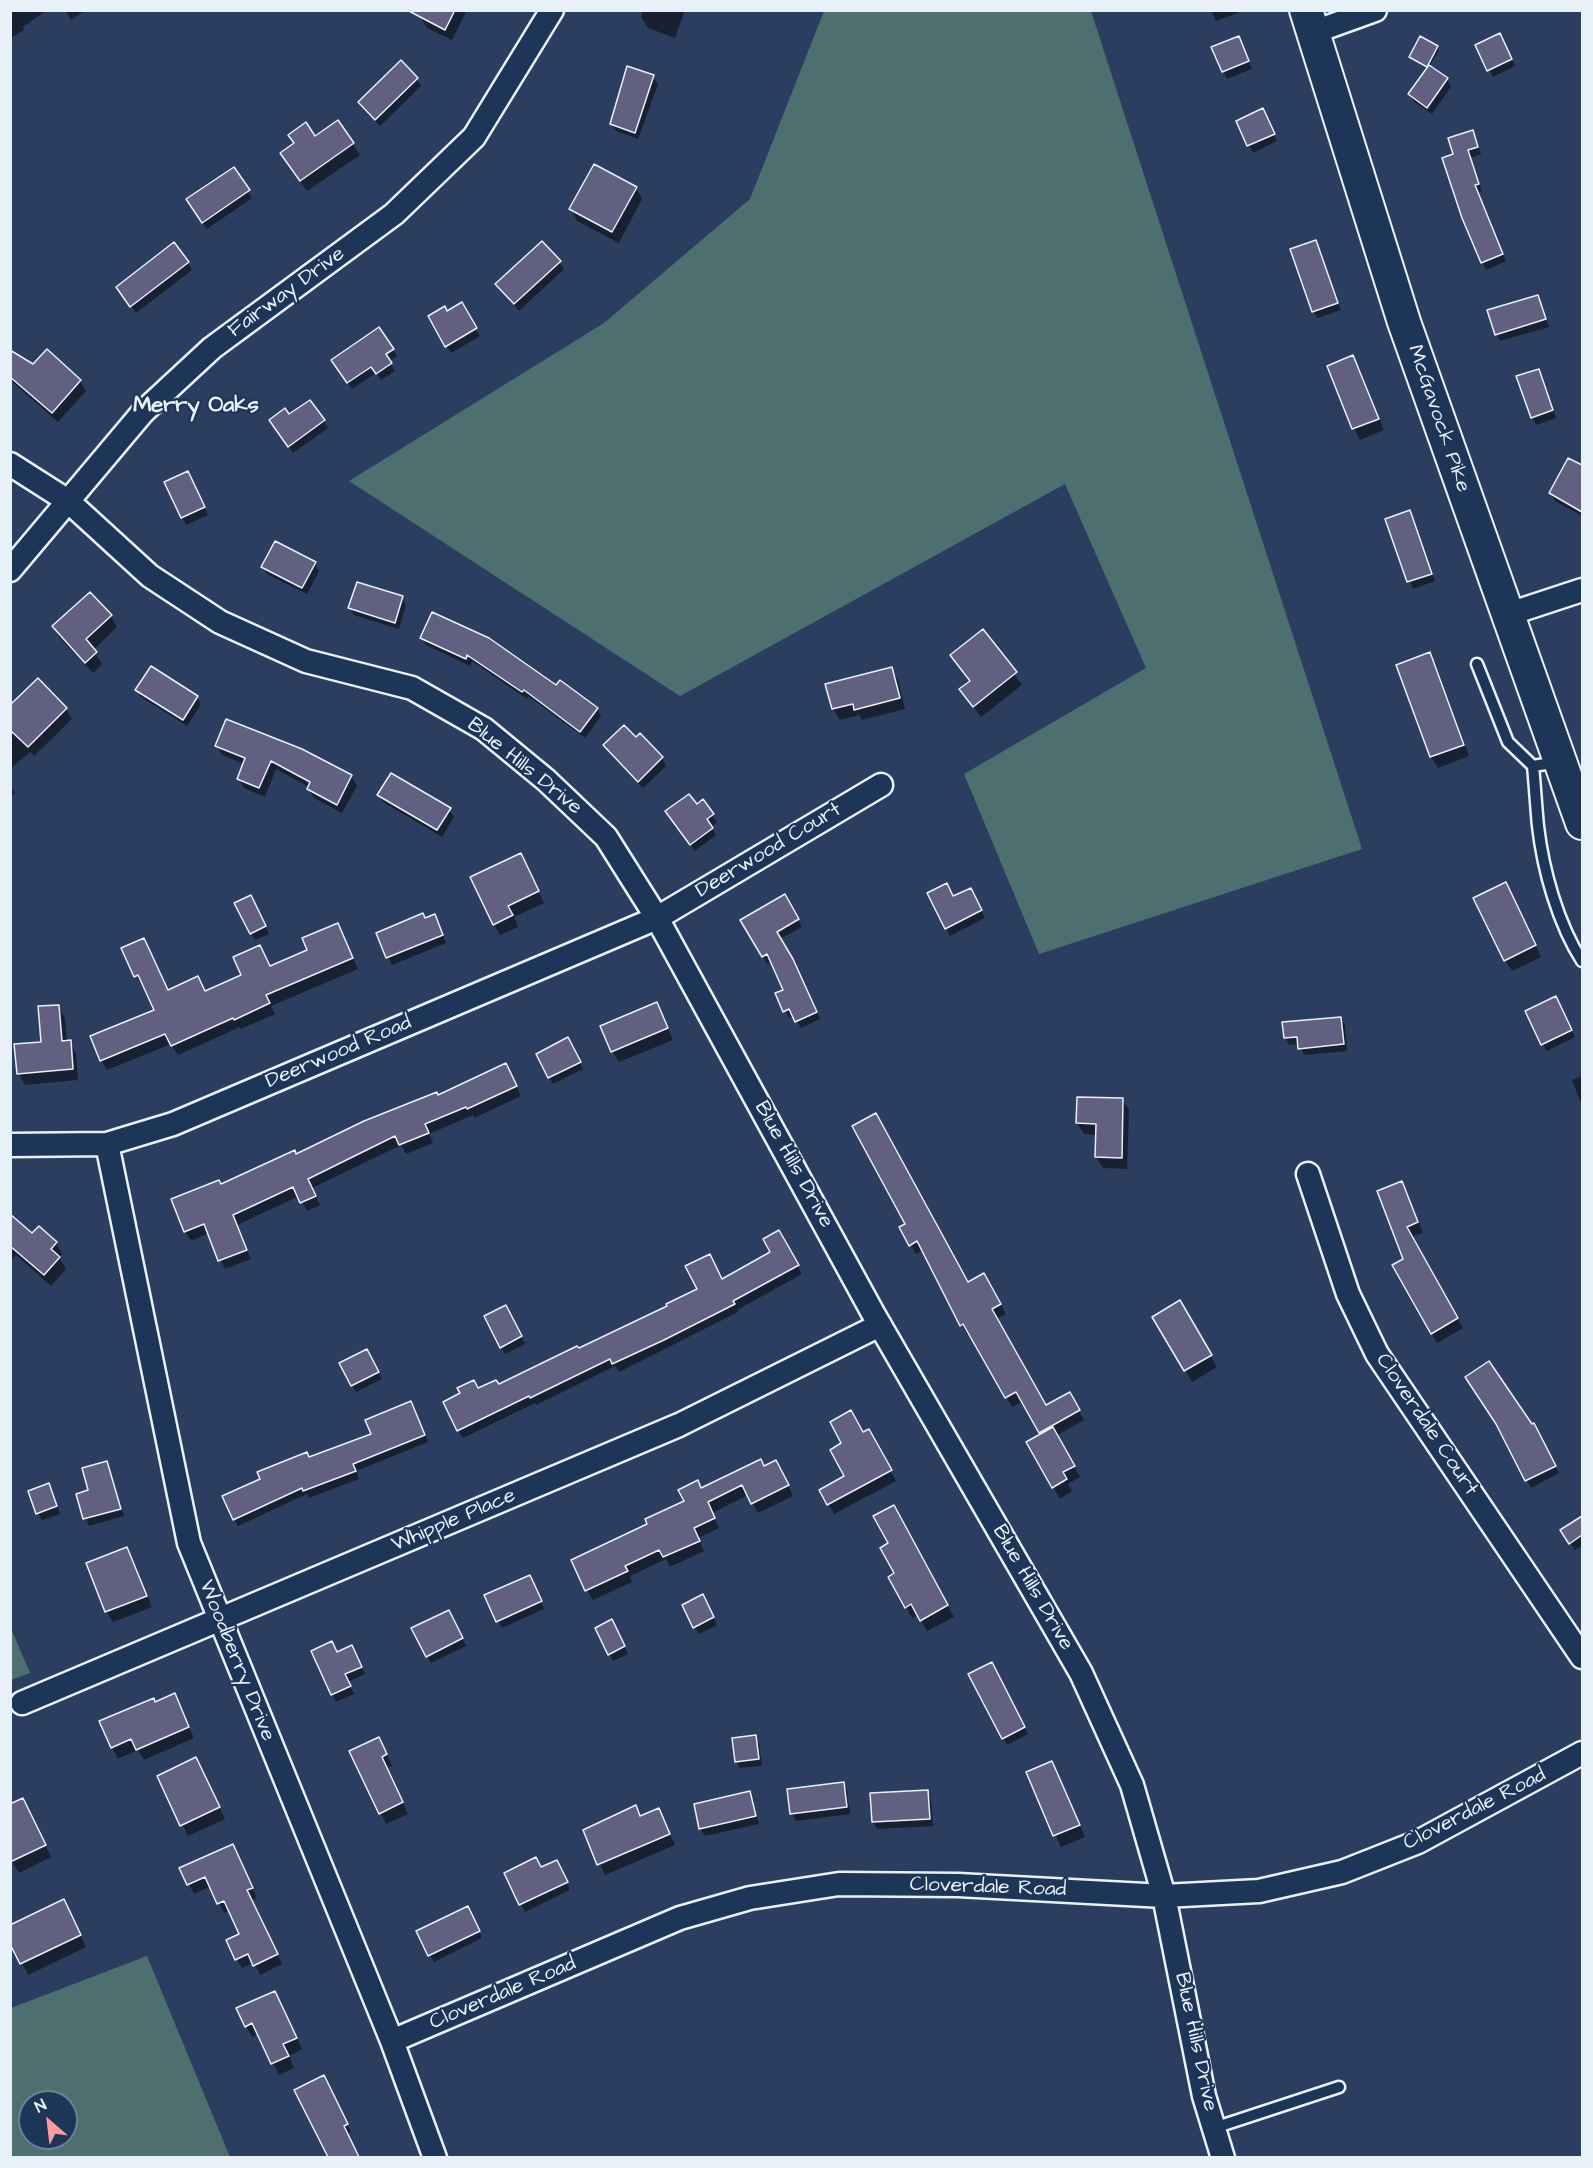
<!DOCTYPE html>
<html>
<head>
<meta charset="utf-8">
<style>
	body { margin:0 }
	#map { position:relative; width:1593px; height:2168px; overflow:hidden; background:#2b3e5f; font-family:"Architects Daughter",sans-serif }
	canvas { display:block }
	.frame { position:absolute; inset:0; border:12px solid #e8f1f8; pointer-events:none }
	.north { position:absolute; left:18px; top:2090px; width:60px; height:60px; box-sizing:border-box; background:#1d3557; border:2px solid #6e8097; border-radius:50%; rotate:332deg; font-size:16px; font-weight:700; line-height:24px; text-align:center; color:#e8f1f8 }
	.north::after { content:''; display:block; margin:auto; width:21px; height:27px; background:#ff9aa2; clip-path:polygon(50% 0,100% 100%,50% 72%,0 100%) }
</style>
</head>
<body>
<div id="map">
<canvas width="1593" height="2168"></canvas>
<div class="frame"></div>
<div class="north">N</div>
</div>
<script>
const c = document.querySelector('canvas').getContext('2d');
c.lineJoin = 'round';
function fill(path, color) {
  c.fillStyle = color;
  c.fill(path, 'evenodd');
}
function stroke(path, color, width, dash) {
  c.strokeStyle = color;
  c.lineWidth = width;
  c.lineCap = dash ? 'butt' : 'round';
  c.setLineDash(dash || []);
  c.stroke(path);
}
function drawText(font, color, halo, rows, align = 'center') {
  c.font = font + ' "Architects Daughter",sans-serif';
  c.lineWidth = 4.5;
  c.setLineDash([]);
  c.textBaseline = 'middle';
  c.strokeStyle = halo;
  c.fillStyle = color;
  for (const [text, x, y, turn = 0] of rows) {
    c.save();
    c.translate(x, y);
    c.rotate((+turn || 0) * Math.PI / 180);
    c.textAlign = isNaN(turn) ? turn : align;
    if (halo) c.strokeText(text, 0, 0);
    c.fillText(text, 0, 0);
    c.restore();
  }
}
fill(new Path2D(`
	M824,11H1091L1362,849L1039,954L964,774L1146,668L1065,484L680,696L349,481L604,323L750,199Z
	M10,1626L30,1673L11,1680H10Z
	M147,1956L230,2157H11V2008ZM30,2102H66V2138H30Z`), '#4e6f70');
fill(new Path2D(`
	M10,10H47L23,27L24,30L10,39Z
	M65,10H86L71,20Z
	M423,10H467L452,40L427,28L420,16Z
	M643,10H685L675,38L648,28L641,17Z
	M1211,10H1238V13L1216,21Z
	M1503,42L1515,66L1493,77L1489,70Z
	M1242,45L1252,69L1227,79L1223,71Z
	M1437,47L1439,50L1429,67L1447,79L1451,87L1432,114L1414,102L1410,95L1428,69L1412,60L1411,57Z
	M653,77L658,84L638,139L616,131L611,124Z
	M417,79L421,86L380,126L364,110L360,103Z
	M1266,117L1277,141L1253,153L1238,122Z
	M338,122L360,155L307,191L288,164L295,144L315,138Z
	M1472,132L1481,154L1470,158L1482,191L1478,193L1506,261L1486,270L1463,218L1455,155Z
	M233,169L252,198L207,229L192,207Z
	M636,188L642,199L619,243L577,221L571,209Z
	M1315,242L1341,310L1317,318L1313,311Z
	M559,262L564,269L519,311L497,285Z
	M188,263L192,270L136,313L122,294Z
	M1537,297L1549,327L1500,341L1496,334Z
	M461,304L480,336L451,353L430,317L447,313Z
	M393,349L397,356L389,362L395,371L381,380L376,373L352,389L337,367Z
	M47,351L80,381L86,391L58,422L10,380V352L34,365Z
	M1353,357L1359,368L1384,430L1360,440L1354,428L1329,367Z
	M1538,370L1556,418L1536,425L1532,417Z
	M289,417L324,421L328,428L293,453L275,427Z
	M1569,460L1582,467V516L1555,501L1550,493Z
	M192,480L208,515L186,525L166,483Z
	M1410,512L1435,581L1413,589L1387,520Z
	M315,563L319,571L307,594L267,574L263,567Z
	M402,598L406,605L399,629L354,615L350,608Z
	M111,616L117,627L93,650L102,664L93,673L60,638L54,627Z
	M983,631L1022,685L981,717L961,690L970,683L951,655Z
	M422,638L557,687L597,709L601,716L585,738L528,696L527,699L472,661L470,666L426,645Z
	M1429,654L1436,665L1469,756L1438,768L1431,757L1397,666Z
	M891,669L898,680L905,709L862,720L859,715L840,720L833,709L827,685Z
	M137,690L197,697L201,704L187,726L141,697Z
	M10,707L66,709L72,719L34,756L30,752L10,769Z
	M640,735L662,758L666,766L643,788L609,753L605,745L636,739Z
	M217,746L301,750L351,776L357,786L342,813L314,798L308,789L309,787L276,769L265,797L244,788L238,778L244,764L222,755Z
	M10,786L15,793L10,797Z
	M379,795L449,810L454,817L442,837L383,802Z
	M702,801L717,822L711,827L716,835L695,851L671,819Z
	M527,866L544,903L514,917L518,927L500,935L494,924Z
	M929,894L953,898L974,897L985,918L950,936Z
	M1512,895L1541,957L1512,971L1505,960Z
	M784,896L802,927L780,939L796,968L820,1019L801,1028L794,1016L789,1018L777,994L785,990L772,961L767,964L742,920Z
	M254,904L269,934L255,940L251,933Z
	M425,919L438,922L446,943L392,965L378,934Z
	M338,925L358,969L271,1006L275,1014L241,1029L240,1027L178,1055L171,1044L107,1070L101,1060L156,1011L145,985L142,986L136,976L144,940L168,991L205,993L309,951Z
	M1559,1005L1575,1037L1547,1051L1542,1044Z
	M58,1006L65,1018L67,1042H70L76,1053L78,1080L25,1085L18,1073L43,1043Z
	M662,1015L673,1040L619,1062L612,1051Z
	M1341,1018L1345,1025L1347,1051L1304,1055L1299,1044L1289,1045L1285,1037Z
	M572,1046L583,1069L553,1084L549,1077Z
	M511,1074L521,1096L474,1118L473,1115L429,1134L433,1143L406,1154L401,1145L312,1188L320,1205L307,1211L299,1196L237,1225L251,1259L225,1269L209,1233L191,1241L185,1231L221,1186L438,1097Z
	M1582,1076V1106L1572,1080Z
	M1122,1099L1129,1110L1127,1169L1103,1168L1096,1157L1097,1135L1084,1134L1077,1123Z
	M1402,1183L1423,1233L1411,1237L1463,1328L1437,1343L1394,1266L1405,1260Z
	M10,1216L33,1235L56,1243L62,1254L59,1258L66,1269L51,1286L16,1255L10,1261Z
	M907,1225L967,1284L984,1275L1006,1314L996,1319L1046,1407L1069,1394L1084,1420L1056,1436L1080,1477L1068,1484L1072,1491L1060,1499L1028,1443L1042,1435L1023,1401L1012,1407L970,1333L967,1335L962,1325L923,1250L916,1254L901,1228Z
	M779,1232L802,1274L737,1310L738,1312L619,1372L615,1366L536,1405L535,1403L463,1438L458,1430L478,1390L498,1386L722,1280L772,1253Z
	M1180,1302L1217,1367L1192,1382L1154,1317Z
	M510,1314L525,1344L505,1354L501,1347Z
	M371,1358L382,1379L356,1392L352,1385Z
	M415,1410L428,1442L356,1471L359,1479L309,1498L307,1494L238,1526L234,1519L309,1459L373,1435Z
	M1500,1428L1538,1432L1559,1473L1531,1488Z
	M868,1431L896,1481L834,1514L821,1491L846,1477L863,1434Z
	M106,1463L110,1470L124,1516L89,1526L78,1495L90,1491Z
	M782,1472L793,1496L758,1513L748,1495L712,1513L719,1528L698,1538L704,1551L670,1567L666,1559L630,1576L632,1582L593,1600L587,1590L649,1525L686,1502L701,1489Z
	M52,1492L60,1514L42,1520L38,1513Z
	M893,1507L954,1617L927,1631L918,1615L912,1618L890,1577L896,1574L890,1544Z
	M1582,1517V1548L1581,1546L1575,1550L1562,1531Z
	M127,1548L133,1560L152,1607L113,1622L106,1611Z
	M533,1584L544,1609L502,1628L498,1621Z
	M706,1603L717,1625L699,1634L695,1627Z
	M453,1619L466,1646L431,1663L427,1656Z
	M615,1628L628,1654L613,1661L609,1654Z
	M313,1652L356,1654L365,1674L348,1682L354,1694L336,1702Z
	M995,1671L1028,1734L1007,1745L1003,1738Z
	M174,1695L194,1738L144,1760L138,1750L118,1759L112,1747Z
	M755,1736L759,1743L762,1766L740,1768L736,1761Z
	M385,1751L392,1766L387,1768L408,1814L386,1824L351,1752Z
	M1052,1763L1085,1837L1061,1847L1028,1773Z
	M202,1770L225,1819L188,1836L159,1777Z
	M843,1783L847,1790L850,1814L796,1821L792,1814Z
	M927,1792L931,1799L933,1826L877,1829L873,1822L872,1795Z
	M749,1793L753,1800L759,1824L705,1836L700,1828Z
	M635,1807L641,1817L658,1810L675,1845L605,1875L585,1831Z
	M29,1811L51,1857L19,1873L10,1858Z
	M233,1846L257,1898L251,1900L282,1964L260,1975L254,1963L242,1968L237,1959L241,1934L230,1910L224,1913L211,1886L194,1894L181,1869Z
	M560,1869L570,1890L525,1912L506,1874Z
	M70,1913L86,1947L28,1975L10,1940Z
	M471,1915L482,1938L434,1962L430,1955Z
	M281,2004L302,2049L289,2056L294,2068L279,2075L259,2034L252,2037L246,2026Z
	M327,2085L351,2132L347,2134L358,2158H329L296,2091Z`), '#0007');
const building = new Path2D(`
	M407,10H455L445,30Z
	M1500,33L1512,59L1487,71L1475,45Z
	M1239,36L1249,61L1222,72L1211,47Z
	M1420,36L1438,46L1427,67L1409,57Z
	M401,60L418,78L375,120L358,102Z
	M1429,65L1448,78L1427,108L1408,94Z
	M627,66L654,75L635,133L610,124Z
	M1263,108L1275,134L1247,146L1236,121Z
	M338,120L354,143L300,181L280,153L294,143L288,135L306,122L315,136Z
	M1473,130L1478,147L1468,150L1479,184L1475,185L1503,254L1481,263L1462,218L1442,158L1453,154L1448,138Z
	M594,164L637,187L612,232L569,209Z
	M234,167L250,190L202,223L186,199Z
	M1316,240L1338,303L1312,312L1290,249Z
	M542,241L561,261L514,304L495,284Z
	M174,242L189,262L130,307L116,287Z
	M1538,295L1546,319L1495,335L1487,310Z
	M462,302L477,328L445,347L428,316L445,306L447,311Z
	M379,327L394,349L386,354L392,363L376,374L371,367L347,383L331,360Z
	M47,349L81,380L52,413L10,377V350L33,364Z
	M1353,355L1379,419L1352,429L1327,366Z
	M1539,369L1553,410L1531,418L1516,376Z
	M310,400L325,420L288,447L269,420L285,408L289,414Z
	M1568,458L1582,465V512L1549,493Z
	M188,471L205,507L181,518L164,482Z
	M1410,510L1432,574L1407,582L1385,519Z
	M275,541L316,562L302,588L261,567Z
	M357,582L403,596L395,623L348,608Z
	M90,592L112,615L86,639L97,652L85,663L52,626Z
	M432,612L489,638L556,685L560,680L598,708L580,732L524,690L522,692L467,655L466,659L420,638Z
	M983,629L1017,672L973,707L959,689L970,681L950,655Z
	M1430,652L1464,745L1430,757L1396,665Z
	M151,666L198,696L183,720L135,690Z
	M892,667L900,698L854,710L853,704L832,709L825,684Z
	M38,678L67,708L28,747L10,730V705Z
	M226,719L302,749L352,775L337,805L307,789L310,782L271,761L259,788L237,779L245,758L215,746Z
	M624,725L636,737L640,733L663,757L638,782L603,745Z
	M391,773L451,808L437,830L377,795Z
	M689,794L697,804L703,799L714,814L707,819L713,828L690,845L665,811Z
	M521,853L539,891L508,906L513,915L493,925L470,877Z
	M1506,882L1536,945L1504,961L1473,898Z
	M947,883L953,896L971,888L982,910L945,929L927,893Z
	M785,894L799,919L777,932L793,959L817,1012L795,1022L789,1009L783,1012L775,993L783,990L767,954L762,957L740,920Z
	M251,895L266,926L250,934L234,903Z
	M423,913L425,918L435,914L443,935L386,958L376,933Z
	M338,923L353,958L266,995L270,1003L234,1020L233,1018L171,1046L165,1034L100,1061L90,1036L154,1010L138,975L134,977L121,948L144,938L168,990L198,976L205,991L241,975L233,957L260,945L270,966L307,950L302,938Z
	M1556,996L1572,1030L1541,1045L1525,1011Z
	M657,1002L668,1028L611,1052L600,1026Z
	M59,1005L62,1041L71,1040L73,1069L17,1074L14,1044L41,1042L38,1006Z
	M1341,1017L1344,1044L1298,1049L1297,1037L1284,1038L1282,1022Z
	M568,1037L581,1062L548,1078L536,1054Z
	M506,1063L517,1086L467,1109L466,1107L425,1124L429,1133L399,1145L395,1136L308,1179L316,1196L300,1203L293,1187L233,1215L247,1250L218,1261L204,1224L184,1232L171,1199L219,1180L221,1184L295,1150L296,1154L364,1121L437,1092L438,1095Z
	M1077,1097L1123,1098L1122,1158L1095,1157L1096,1124L1076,1123Z
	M876,1113L968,1282L984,1273L1001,1304L992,1309L1046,1405L1070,1392L1080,1410L1039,1433L1016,1392L1005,1398L963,1324L960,1326L917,1241L909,1246L899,1227L905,1224L852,1126Z
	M1402,1181L1418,1222L1407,1227L1458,1318L1431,1334L1392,1265L1403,1259L1377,1191Z
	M10,1214L32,1233L39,1226L57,1242L51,1249L60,1257L44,1275L10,1246Z
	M779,1230L799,1265L733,1301L735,1304L664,1340L612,1364L610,1359L530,1398L529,1396L457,1431L443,1402L460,1393L457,1388L474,1380L478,1388L496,1380L499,1384L577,1346L579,1348L667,1306L666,1304L697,1289L685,1266L710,1254L722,1279L770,1252L763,1239Z
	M1180,1300L1212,1355L1184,1371L1152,1317Z
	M506,1305L522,1336L500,1348L484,1316Z
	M367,1349L379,1372L351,1386L339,1363Z
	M1489,1361L1532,1424L1534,1423L1556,1466L1525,1481L1496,1424L1465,1377Z
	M411,1401L425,1435L353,1464L356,1471L303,1491L302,1488L233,1520L222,1496L260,1479L257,1472L307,1452L309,1457L371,1434L365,1420Z
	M851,1410L863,1432L869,1429L892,1470L827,1505L819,1490L844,1476L830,1450L841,1443L830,1422Z
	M1053,1427L1075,1466L1063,1472L1067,1479L1052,1488L1026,1442Z
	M761,1459L764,1466L776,1460L789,1485L751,1504L742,1485L708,1502L715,1518L694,1528L700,1541L663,1557L659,1550L625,1566L628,1571L585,1591L571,1560L647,1524L645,1519L684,1501L678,1490L698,1480L701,1488Z
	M107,1461L121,1509L83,1519L76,1494L88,1490L82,1468Z
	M49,1483L57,1506L36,1514L28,1491Z
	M894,1505L948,1605L920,1621L911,1604L905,1608L888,1577L894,1573L880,1548L888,1543L873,1516Z
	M1582,1516V1535L1569,1544L1560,1530Z
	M127,1547L147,1596L105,1612L86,1563Z
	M530,1575L542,1601L496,1622L484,1595Z
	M703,1594L714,1617L693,1628L682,1605Z
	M449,1610L463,1638L426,1657L411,1628Z
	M612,1619L625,1646L608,1655L595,1628Z
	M332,1641L337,1652L352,1645L362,1667L345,1674L351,1686L331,1695L311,1651Z
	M992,1662L1025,1727L1002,1739L968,1674Z
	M175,1693L189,1727L136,1750L131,1739L111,1748L99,1721L154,1698L155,1702Z
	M756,1735L759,1759L735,1762L732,1738Z
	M379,1737L387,1754L382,1757L403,1802L379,1814L349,1751Z
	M196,1757L220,1807L180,1826L157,1776Z
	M1052,1761L1080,1825L1053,1836L1026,1772Z
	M844,1782L847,1807L790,1814L787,1789Z
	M928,1790L930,1819L872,1822L870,1793Z
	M750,1791L756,1816L699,1829L694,1804Z
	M23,1798L46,1845L10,1862V1804Z
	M636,1805L640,1816L659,1808L670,1834L597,1865L583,1830Z
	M233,1844L253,1888L247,1890L278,1954L253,1966L248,1954L235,1960L226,1940L239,1934L224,1901L217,1904L205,1877L187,1885L179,1868Z
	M536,1857L541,1867L557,1860L568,1882L519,1905L504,1873Z
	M64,1899L81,1935L20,1964L10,1944V1925Z
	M468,1906L480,1931L428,1956L416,1931Z
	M275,1991L297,2038L283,2044L289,2056L271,2064L252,2023L245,2027L236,2008Z
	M324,2075L348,2124L344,2126L359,2157H328L294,2090Z`);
fill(building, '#626081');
stroke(building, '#e8f1f8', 1.5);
const lane = new Path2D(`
	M1477,664L1508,742L1533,766L1558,762
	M1533,766C1535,786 1536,806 1538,826C1543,870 1558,924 1582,961
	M1214,2128L1339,2087`);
const street = new Path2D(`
	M1314,32L1375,10
	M10,464L68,501L150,576L220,622L306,661L412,688L484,729L546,780L606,837L657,918L874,1315L1081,1673L1132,1785L1164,1896L1204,2096L1223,2158
	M10,570L143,412L212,348L394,214L474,137L552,10
	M1509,614L1582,590
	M107,1144L189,1543L392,2041L435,2158
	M10,1145L107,1144L173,1124L657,918L881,785
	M1308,1174L1348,1294L1377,1354L1582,1657
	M22,1703L679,1425L880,1325
	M392,2041L680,1918L750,1898L839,1884L958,1885L1164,1896L1259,1891L1342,1872L1418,1842L1582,1753`);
const secondary = new Path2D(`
	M1306,10L1404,322L1582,823`);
stroke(lane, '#e8f1f8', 15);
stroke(street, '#e8f1f8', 27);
stroke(secondary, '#e8f1f8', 36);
stroke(lane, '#1d3557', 10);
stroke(street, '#1d3557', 22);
stroke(secondary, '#1d3557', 32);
drawText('21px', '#e8f1f8', '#1d3557', [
	["Fairway Drive",287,293,-36],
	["McGavock Pike",1438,419,71],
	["Blue Hills Drive",524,767,39],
	["Deerwood Court",769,851,-31],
	["Deerwood Road",339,1053,-23],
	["Blue Hills Drive",793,1165,61],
	["Cloverdale Court",1426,1425,56],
	["Whipple Place",454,1521,-23],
	["Blue Hills Drive",1032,1588,60],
	["Woodberry Drive",236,1661,68],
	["Cloverdale Road",1475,1810,-27],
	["Cloverdale Road",988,1888,2],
	["Cloverdale Road",503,1994,-23],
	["Blue Hills Drive",1195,2042,78]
]);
drawText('bold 22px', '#e8f1f8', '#1d3557', [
	["Merry Oaks",196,406]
]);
</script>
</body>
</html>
